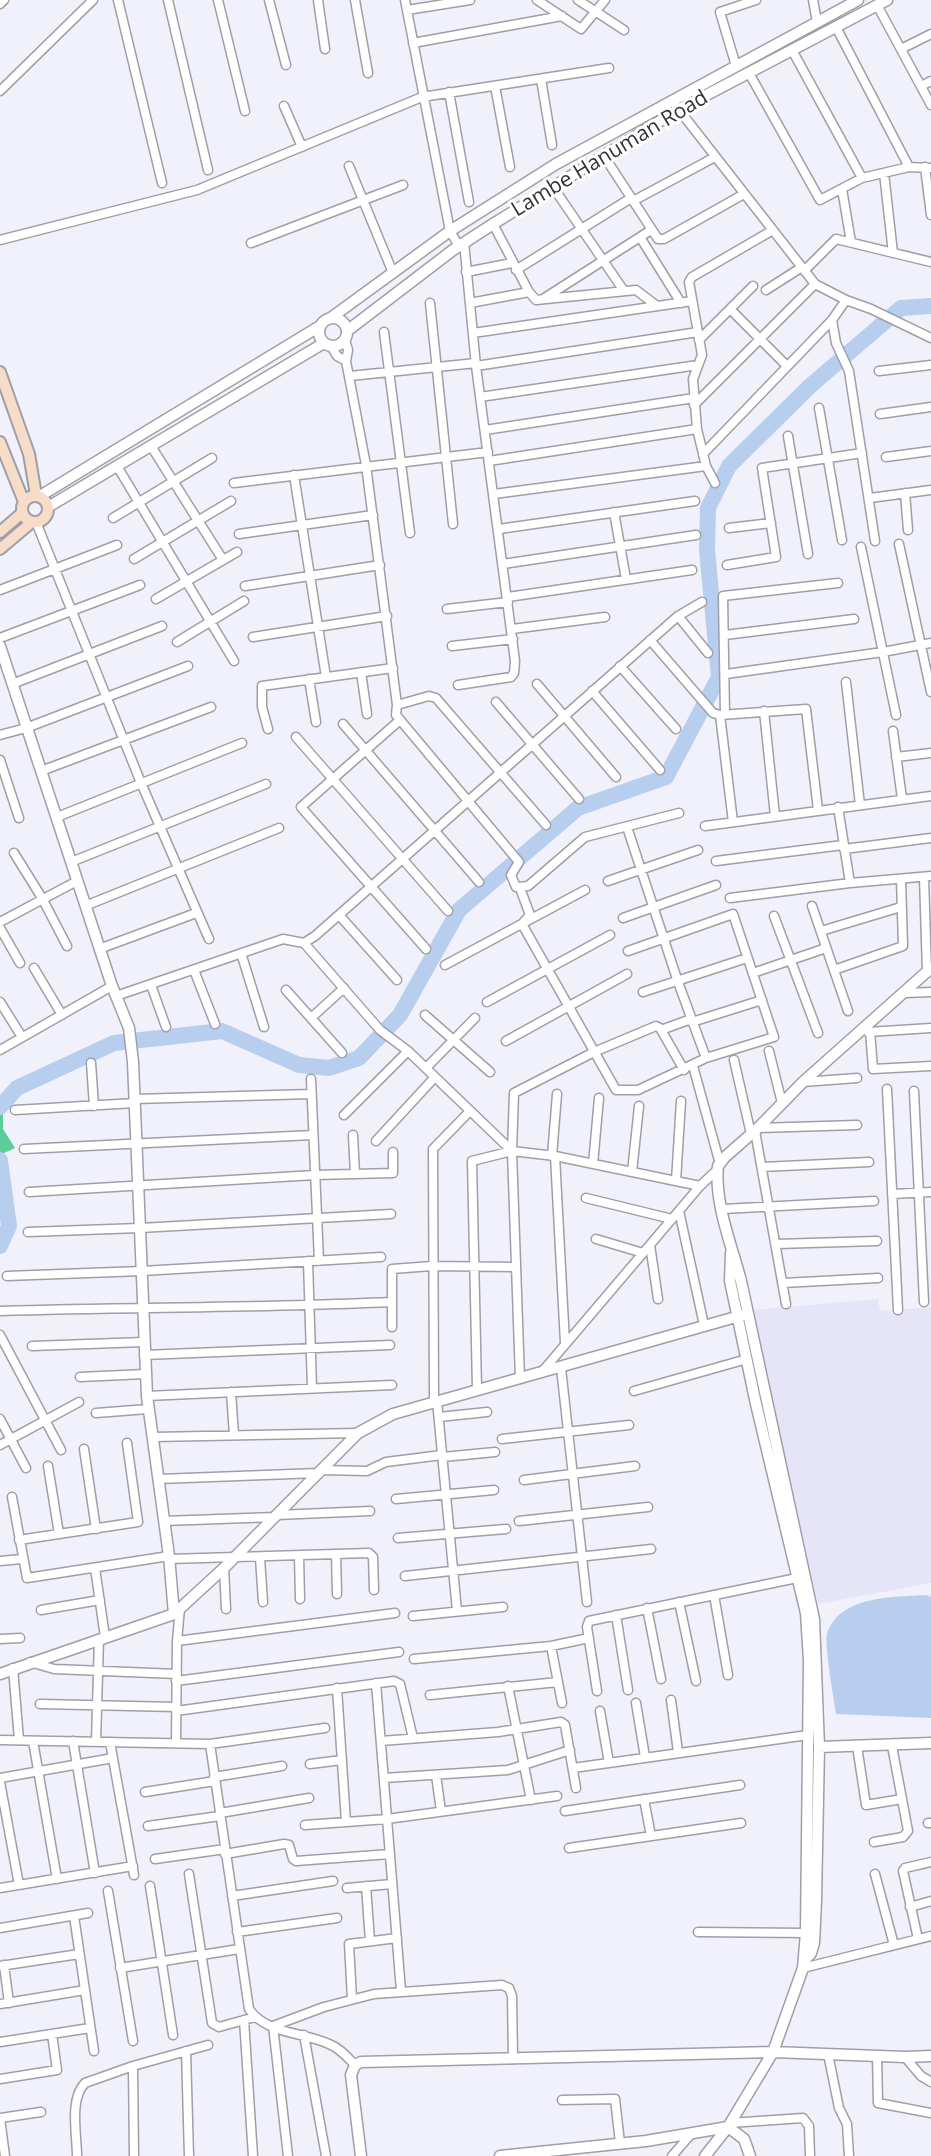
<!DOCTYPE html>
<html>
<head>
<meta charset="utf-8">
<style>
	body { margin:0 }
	canvas { display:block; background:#f1f1fc }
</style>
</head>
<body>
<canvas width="931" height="2156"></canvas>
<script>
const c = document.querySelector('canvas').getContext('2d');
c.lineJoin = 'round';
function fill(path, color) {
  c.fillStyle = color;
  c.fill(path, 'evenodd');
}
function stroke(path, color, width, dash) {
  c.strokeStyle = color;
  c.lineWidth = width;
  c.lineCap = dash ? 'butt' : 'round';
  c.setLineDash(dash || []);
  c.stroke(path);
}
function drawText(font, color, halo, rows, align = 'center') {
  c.font = font + ' "Open Sans",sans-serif';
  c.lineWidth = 6;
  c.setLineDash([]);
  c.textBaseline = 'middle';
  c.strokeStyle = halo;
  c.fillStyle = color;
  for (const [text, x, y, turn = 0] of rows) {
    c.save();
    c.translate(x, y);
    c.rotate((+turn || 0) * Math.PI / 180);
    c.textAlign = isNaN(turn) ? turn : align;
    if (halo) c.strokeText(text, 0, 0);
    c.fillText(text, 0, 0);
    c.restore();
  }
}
fill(new Path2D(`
	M878,1299L880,1311L931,1307V1583L818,1604L752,1310Z`), '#e5e5f7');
fill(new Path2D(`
	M0,1103L3,1110V1129L15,1148L2,1154H0Z`), '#5bcd97');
fill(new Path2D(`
	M927,1595L931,1597V1718L836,1714C834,1700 824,1644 827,1634C839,1595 895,1597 927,1595Z`), '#b8ceef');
stroke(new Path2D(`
	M0,1107L17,1088L114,1043L222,1031L299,1065L329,1068L359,1058L400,1015L459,910L578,808L666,777L719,677L707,550L708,508L729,466L810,386L901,308L931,306
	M0,1160L9,1226L0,1246`), '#b8ceef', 16);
const minor = new Path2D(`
	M118,0L162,183
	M168,0L208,170
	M218,0L245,111
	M269,0L286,65
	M318,0L325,49
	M355,0L368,73
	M405,0L450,231L459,246
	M537,0L581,29L605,0
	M578,0L624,30
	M813,0L817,22
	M0,4L4,0
	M877,5L931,105
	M407,10L470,0
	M836,27L909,167
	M413,43L562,16
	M901,49L931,34
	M792,50L862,178
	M736,66L720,12L756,0
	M749,73L820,200L862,178L909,167L931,168
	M541,79L552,145
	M495,86L510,167
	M921,86L931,81
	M0,91L93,0
	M449,92L469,202
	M284,106L302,147
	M676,106L815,284L846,300L871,309L931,338
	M604,156L658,239H664L744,194
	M349,166L393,273
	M925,167L931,215
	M884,173L893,253
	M553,187L624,291
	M842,189L851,242
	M633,201L715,157
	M493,224L529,292L536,300L636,290L657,306
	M640,237L681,303
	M0,240L197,190L422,97L609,68
	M251,243L403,185
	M516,270L631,198
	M805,270L836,239L931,262
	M466,272L512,263
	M766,290L802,267
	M543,299L651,230
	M430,303L453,524
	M470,303L529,292
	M731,310L787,366
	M832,320L836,343L849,371L875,541
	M384,332L410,533
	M473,333L692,301
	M699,340L753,286
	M331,346L337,356L346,361L348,350L345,340
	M346,361L366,465L397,705L396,715L519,862L511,875L516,887L528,886L585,837L679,813
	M476,366L698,332
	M879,371L931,365
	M350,376L476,363
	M480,397L698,365
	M694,405L815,284
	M819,408L842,540
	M880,414L931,407
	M485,430L694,398
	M788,436L808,554
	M151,446L223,560
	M703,454L832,320L846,300
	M886,457L931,451
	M489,461L697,429
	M117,466L234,661
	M294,475L326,677
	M234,483L488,452
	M715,483L706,466L697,429L693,379L702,355L689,282L692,277L773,230
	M905,493L908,530
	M494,494L706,466
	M870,498L931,490
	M614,512L626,579
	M113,518L212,458
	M36,522L141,783L209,939
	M729,528L771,523
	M499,529L695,501
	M239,534L373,515
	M899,544L931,692
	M861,547L896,715
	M134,559L231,501
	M503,564L696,535
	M727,565L776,557L762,468L862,453
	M245,586L380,565
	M0,590L117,545
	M508,597L692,570
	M156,599L237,552
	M447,609L508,602
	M678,616L708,653
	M512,629L605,617
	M725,635L854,619
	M253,637L387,616
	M0,638L140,585
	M650,640L713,713L720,715L806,709L818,810
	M177,642L244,601
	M452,646L513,639
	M620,666L676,729
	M361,672L367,714
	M726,674L883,652L931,643
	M309,679L316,722
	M846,682L860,805
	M12,684L162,626
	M537,684L616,777
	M458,685L511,677L514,673L515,661L476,366L464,242
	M592,691L660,770
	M496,702L579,799
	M397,705L429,696L436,698L546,825
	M764,711L775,816
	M720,715L733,822
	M725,715L723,596L838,583
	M400,720L301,807L426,949
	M343,724L479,882
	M268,729L262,707V686L393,668
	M893,731L902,799
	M0,735L26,728L188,666
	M296,737L448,911
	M896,757L931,753
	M0,760L19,818
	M41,771L211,707
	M838,807L850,883
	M57,817L242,743
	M705,826L931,796
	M627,827L678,982L706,1058
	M844,849L931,838
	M14,853L42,898L67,946
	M716,861L843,845
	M71,862L266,784
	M924,877L927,973
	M608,881L698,850
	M520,888L530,915L522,924L616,1090H638L706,1058L774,1037L733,914L628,951
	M730,898L850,883L931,876
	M85,906L279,828
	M812,906L848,1011
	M339,915L397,980
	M774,916L818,1033
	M623,918L716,885
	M0,922L77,881
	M0,928L20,963
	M821,931L901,907
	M304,943L380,1030L408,1051L512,1151L555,1156L700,1186
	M99,949L196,913
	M241,953L264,1027
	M445,965L585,890
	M34,968L62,1015
	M194,970L215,1024
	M834,970L903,946L901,879
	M753,973L826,948
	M151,985L166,1027
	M286,990L342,1053
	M643,992L747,958
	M905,993L931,992
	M116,996L283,939L304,943L315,936L678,616L702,602
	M0,1002L22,1037
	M487,1002L610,935
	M425,1015L490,1072
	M311,1018L344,988
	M692,1022L762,1000
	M661,1030L691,1019
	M870,1031L873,1069L931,1066
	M868,1032L931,1028
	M506,1041L627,974
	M0,1050L112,986
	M769,1051L782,1103
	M734,1060L751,1134
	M91,1063L94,1106
	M693,1066L720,1164
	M426,1068L475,1018
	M311,1079L319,1261
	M803,1082L857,1078
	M887,1089L898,1310
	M914,1091L924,1302
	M135,1099L311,1094
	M15,1110L135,1103
	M344,1115L408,1051
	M758,1128L857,1125
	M755,1131L786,1304
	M353,1135L355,1174
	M376,1141L435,1077
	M24,1149L313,1135
	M552,1156L557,1094
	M555,1156L565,1343
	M593,1164L599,1098
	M762,1167L869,1162
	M632,1172L639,1106
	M676,1181L681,1101
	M29,1192L315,1175L393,1173V1152
	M892,1194L931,1192
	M586,1198L672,1219
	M723,1209L874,1201
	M679,1211L704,1325
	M28,1232L140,1228L391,1214
	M596,1239L643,1253
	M776,1244L877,1241
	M650,1245L658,1299
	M308,1261L312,1388
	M7,1276L142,1271L381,1257
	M783,1283L878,1278
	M0,1311C131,1307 261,1308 391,1302
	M392,1327V1269L432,1266L515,1267
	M0,1335L61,1450
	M32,1346L144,1342
	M144,1355L390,1345
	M561,1368L587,1602
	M541,1373L700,1186L717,1170
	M80,1377L145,1374
	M520,1379L512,1151L514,1093L594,1052L656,1026L660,1028L684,1070
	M477,1389L472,1161L512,1151
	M634,1391L747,1359
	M231,1392L234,1435
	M147,1396L392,1385
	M434,1401L433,1149L470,1111
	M437,1401L457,1611
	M96,1413L148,1409
	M439,1417L487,1412
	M0,1419L26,1468
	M153,1437L358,1433
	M502,1439L629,1425
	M0,1445L79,1402
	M84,1449L96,1529
	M443,1457L495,1452
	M48,1466L59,1534
	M321,1470L367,1471L386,1462L442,1455
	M159,1479L318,1473
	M524,1480L635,1466
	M12,1497L27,1578L169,1556
	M396,1499L494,1490
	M277,1515L370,1511
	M164,1521L275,1517
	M519,1521L648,1507
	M398,1538L506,1529
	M19,1540L138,1522L127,1443
	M336,1554L337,1594
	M299,1556L300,1599
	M260,1558L263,1602
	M169,1559L369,1553L373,1557L374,1590
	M0,1561L22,1559
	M95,1568L105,1637
	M224,1568L226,1609
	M405,1576L651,1549
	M714,1595L728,1675
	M679,1602L696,1681
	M647,1608L661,1679
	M41,1610L100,1600
	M616,1615L628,1690
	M413,1616L503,1607
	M0,1639L20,1638
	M177,1641L395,1613
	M551,1646L562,1703
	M414,1659L551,1646L589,1638
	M30,1662L54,1669L177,1674
	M13,1668L19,1740
	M176,1681L399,1652
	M376,1683L401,1991
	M508,1686L531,1800
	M337,1688L346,1822
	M597,1691L587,1627L589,1621L797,1578
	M430,1695L558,1682
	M671,1700L678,1752
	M636,1703L645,1757
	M40,1704L176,1707
	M176,1711L394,1681L400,1684L413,1738
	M600,1711L609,1763
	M0,1740L210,1744L325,1728
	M33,1741L57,1879
	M73,1741L95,1873
	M381,1741L498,1732L561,1722L565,1725L576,1788
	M96,1742L99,1639
	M110,1742L134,1875
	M176,1743L177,1641L180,1608
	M210,1744L249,2009C266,2034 303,2032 329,2044C340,2048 347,2057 355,2065
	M857,1746L866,1805L902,1799
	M310,1764L342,1760
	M573,1768L808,1735
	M436,1775L441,1811
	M214,1777L282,1766
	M0,1778L113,1758
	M384,1778L508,1770L570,1750
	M0,1782L19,1885
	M145,1792L215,1781
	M644,1799L651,1836
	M565,1811L740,1785
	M220,1813L309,1798
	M928,1823H931
	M305,1825L387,1819L557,1796
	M148,1826L220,1816
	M874,1842L903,1837L908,1831L892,1746
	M569,1848L741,1823
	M225,1854L284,1844L289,1845L293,1859L296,1861L390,1854
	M155,1859L225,1849
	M189,1874L212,2023L219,2027L255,2017
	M875,1874L894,1945
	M150,1886L173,2035
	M366,1886L370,1941
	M0,1888L133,1866
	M347,1888L392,1884
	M108,1891L133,2041
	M232,1896L333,1881
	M910,1907L931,1901
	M74,1916L94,2051
	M0,1928L88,1913
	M237,1932L337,1918
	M698,1932L806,1933
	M918,1939L903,1871L905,1868L931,1862
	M4,1965L9,2003
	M0,1966L79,1954
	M120,1968L239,1949
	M803,1968L931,1936
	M352,1999L349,1944L397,1938
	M0,2004L85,1990
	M244,2020L253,2156
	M304,2035L326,2156
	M0,2042L90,2028
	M186,2051L189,2156
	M828,2054L839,2108L847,2124L849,2156
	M877,2056L878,2103L931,2113
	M905,2057L921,2076L931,2082
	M133,2066L134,2156
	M0,2079L57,2070L52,2034
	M562,2100L615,2099L620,2143
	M0,2118L41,2112
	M0,2118L5,2156
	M730,2123L803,2118L809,2126L810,2156
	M77,2156C77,2135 69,2099 85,2083L133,2066L208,2045
	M288,2156L273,2026L324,2007L374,1994L502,1985L509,1988L512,1996L513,2059
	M672,2156L692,2133`);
const tertiary = new Path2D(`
	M332,317L450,231L556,164L858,0
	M319 332a14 14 0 1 1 28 0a14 14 0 1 1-28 0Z
	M347,331L453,250L493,224L678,110L887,0
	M40,496L320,326
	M48,507L324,343
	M0,646L112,986L129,1028L133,1062L147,1396L169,1556L174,1614
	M0,1674L174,1614L224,1568L358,1433L393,1414L743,1315
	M819,1747L931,1743
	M805,1960L811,1953L814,1943L816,1901L819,1747L814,1619L741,1281C732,1246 714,1203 718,1166L725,1157L758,1128L803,1082L931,968
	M361,2156L351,2075L355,2065L361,2062L773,2052L905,2057L931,2056
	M500,2156L646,2141L728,2127L744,2139L750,2156
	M705,2156L728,2127L773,2052L803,1968L806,1933L809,1660L806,1613L756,1404L730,1281L731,1253`);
const secondary = new Path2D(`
	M0,372L29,454L36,495
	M0,442L24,502
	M22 509a13 13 0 1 1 26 0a13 13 0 1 1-26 0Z
	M0,532L22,513
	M0,549L32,522`);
stroke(minor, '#9f9ea9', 11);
stroke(tertiary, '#9f9ea9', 13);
stroke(secondary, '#9f9ea9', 14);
stroke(minor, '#fff', 8);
stroke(tertiary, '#fff', 10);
stroke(secondary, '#f7dcc7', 10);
drawText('21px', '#333337', '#fff', [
	["Lambe Hanuman Road",610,154,-31]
]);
</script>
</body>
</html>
